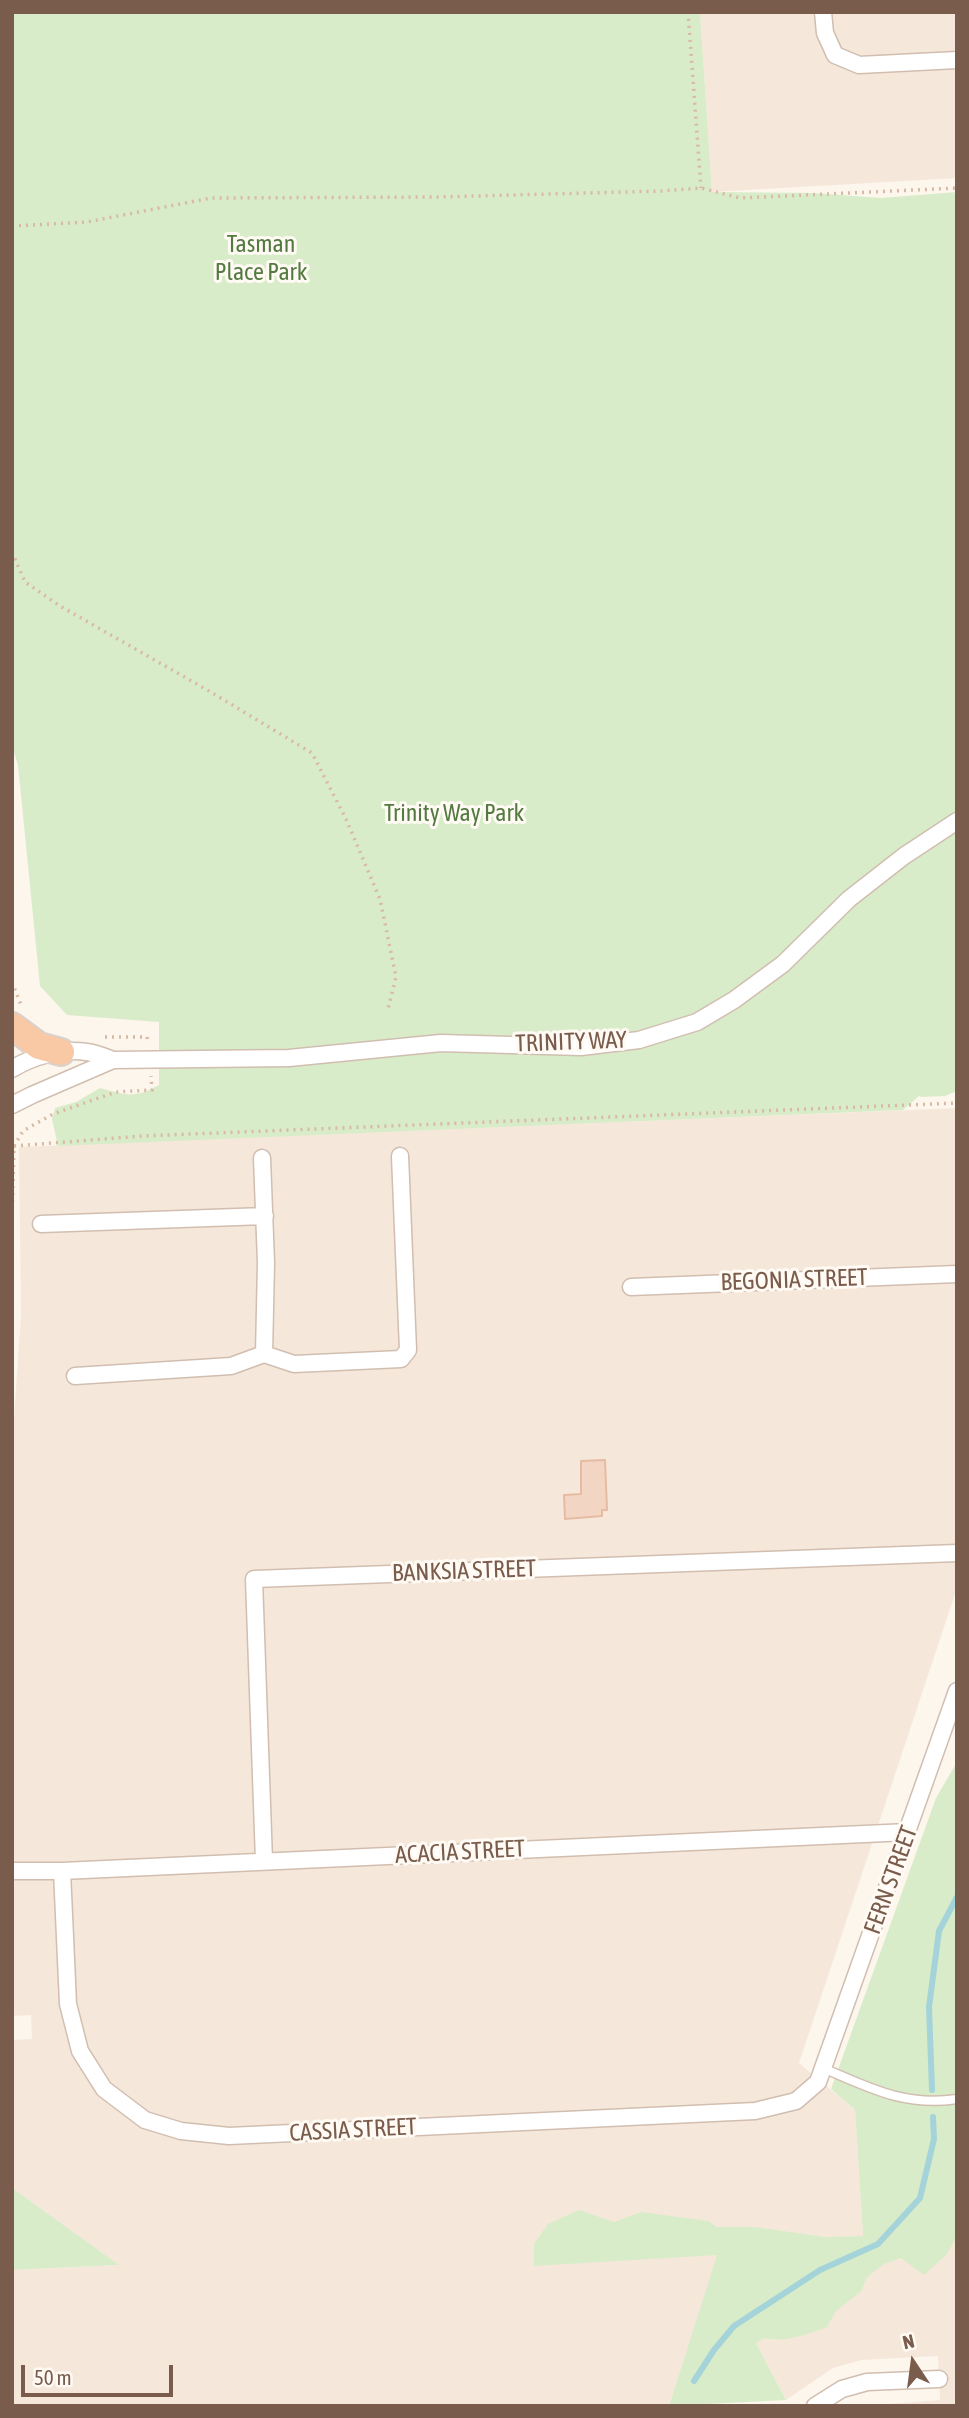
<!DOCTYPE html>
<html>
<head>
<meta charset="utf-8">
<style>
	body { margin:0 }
	#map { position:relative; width:969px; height:2418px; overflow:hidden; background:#fdf6ec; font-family:"Asap Condensed",sans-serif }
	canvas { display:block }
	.frame { position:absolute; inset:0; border:14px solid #7a5c4d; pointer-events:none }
	.north { position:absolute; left:878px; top:2327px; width:70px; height:70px; -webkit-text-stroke:5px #fffaf3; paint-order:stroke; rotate:347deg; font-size:19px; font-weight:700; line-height:28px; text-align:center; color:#7a5c4d }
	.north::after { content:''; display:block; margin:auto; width:24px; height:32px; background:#7a5c4d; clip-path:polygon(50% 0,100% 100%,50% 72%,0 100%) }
	.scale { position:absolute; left:21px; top:2365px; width:152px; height:32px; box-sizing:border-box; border:4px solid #7a5c4d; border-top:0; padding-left:9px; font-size:21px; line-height:24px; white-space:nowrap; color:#7a5c4d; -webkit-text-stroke:5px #fffaf3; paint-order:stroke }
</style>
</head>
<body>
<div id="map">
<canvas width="969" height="2418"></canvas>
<div class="frame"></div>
<div class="north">N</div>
<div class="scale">50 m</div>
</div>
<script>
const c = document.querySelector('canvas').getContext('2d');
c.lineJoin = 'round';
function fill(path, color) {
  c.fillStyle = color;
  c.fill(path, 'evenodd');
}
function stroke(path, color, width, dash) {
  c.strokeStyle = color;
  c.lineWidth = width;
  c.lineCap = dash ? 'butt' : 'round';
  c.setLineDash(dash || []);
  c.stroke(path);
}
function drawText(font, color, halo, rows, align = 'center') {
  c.font = font + ' "Asap Condensed",sans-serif';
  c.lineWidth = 6;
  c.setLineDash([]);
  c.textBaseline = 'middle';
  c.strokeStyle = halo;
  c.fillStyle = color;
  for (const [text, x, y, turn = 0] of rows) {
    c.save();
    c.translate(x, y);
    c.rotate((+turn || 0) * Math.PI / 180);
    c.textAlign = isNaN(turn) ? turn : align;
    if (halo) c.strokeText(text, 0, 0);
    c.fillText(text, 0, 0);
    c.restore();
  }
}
fill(new Path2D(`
	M700,12H957V178L712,192Z
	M957,1108V1588L799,2063L855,2110L863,2236L722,2242L669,2406H12V2270L118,2265L12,2188V2040L32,2039L31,2015L12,2016V1448L21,1316L19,1147Z
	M957,2228V2406H861L940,2400L938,2356L861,2360L833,2368L786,2400L756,2343L933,2229Z`), '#f5e8da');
fill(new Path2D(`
	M12,12H700L712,192L813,193L881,198L957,192V1091L945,1096L921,1097L919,1096L903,1110L58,1146L52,1119L55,1108L76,1102L100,1088C126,1095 134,1099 159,1085V1022L67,1015L40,986L18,765L12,746Z
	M957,1762V2235L947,2254L924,2275L901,2258L884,2264L867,2277L861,2291L836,2311L827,2327C808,2334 785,2343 764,2338L756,2343L786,2400L669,2406L717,2255L534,2266V2244L548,2224L579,2210L614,2222L641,2212L708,2221L717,2227H755L825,2237L863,2236L855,2110L831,2089L936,1798Z
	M12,2188L119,2265L12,2270Z`), '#d8ecc9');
stroke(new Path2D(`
	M932,2090L929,2007L939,1931L957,1897
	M694,2381L714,2350L734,2326L820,2270L878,2244L920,2198L934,2139L933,2117`), '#a5d3da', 6);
const building = new Path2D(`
	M605,1460L607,1510H602V1516L565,1519L564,1495L581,1494V1461Z`);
fill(building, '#f3d5c3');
stroke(building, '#e6bba3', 2);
const service = new Path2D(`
	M823,2068C870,2088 905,2107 957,2099`);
const minor = new Path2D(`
	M823,12L825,33L835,55L859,65L957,60
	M12,1069C33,1056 62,1048 87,1052C96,1053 105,1057 113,1060L289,1058L441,1043L581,1047L639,1040L697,1022L734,1000L783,964L849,899L904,856L957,821
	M12,1105L32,1095L113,1060
	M262,1158L266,1263L264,1354
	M41,1224L265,1216
	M631,1287L957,1274
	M75,1376L231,1366L264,1354L294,1364L401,1359L408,1350L400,1156
	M264,1861L254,1579L957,1553
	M12,1871H62L908,1832
	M62,1871L68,2004L80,2051L104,2089L145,2120L181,2131L229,2136L755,2111L796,2101L818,2082L957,1691
	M815,2406L842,2389L867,2382L939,2379`);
const trunk = new Path2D(`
	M12,1026L39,1046L61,1052`);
stroke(service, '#d1beb0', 11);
stroke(minor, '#d1beb0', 19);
stroke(trunk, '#dad1cd', 30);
stroke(new Path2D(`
	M688,12L701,188
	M12,226L87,222L211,198L437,197L661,191L701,188L740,198L957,188
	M12,552L25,582L60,606L209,691L312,753L346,819L380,899L396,977L388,1009
	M12,982L21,1005
	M105,1037H147L148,1044
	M14,1146L142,1136L957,1103
	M12,1223L14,1146L23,1131L53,1114L116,1092L152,1090L151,1076`), '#d9b8a5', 3.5, [2, 5]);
stroke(service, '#fff', 8);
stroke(minor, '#fff', 16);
stroke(trunk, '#f9c8a4', 26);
drawText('24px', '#537a41', '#fffaf3', [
	["Tasman",261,244],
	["Place Park",261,272],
	["Trinity Way Park",454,813]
]);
drawText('24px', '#7a5c4d', '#fffaf3', [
	["TRINITY WAY",571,1042,-2],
	["BEGONIA STREET",794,1280,-2],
	["BANKSIA STREET",464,1571,-2],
	["ACACIA STREET",460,1852,-3],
	["FERN STREET",891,1880,-70],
	["CASSIA STREET",353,2130,-3]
]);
</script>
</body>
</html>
